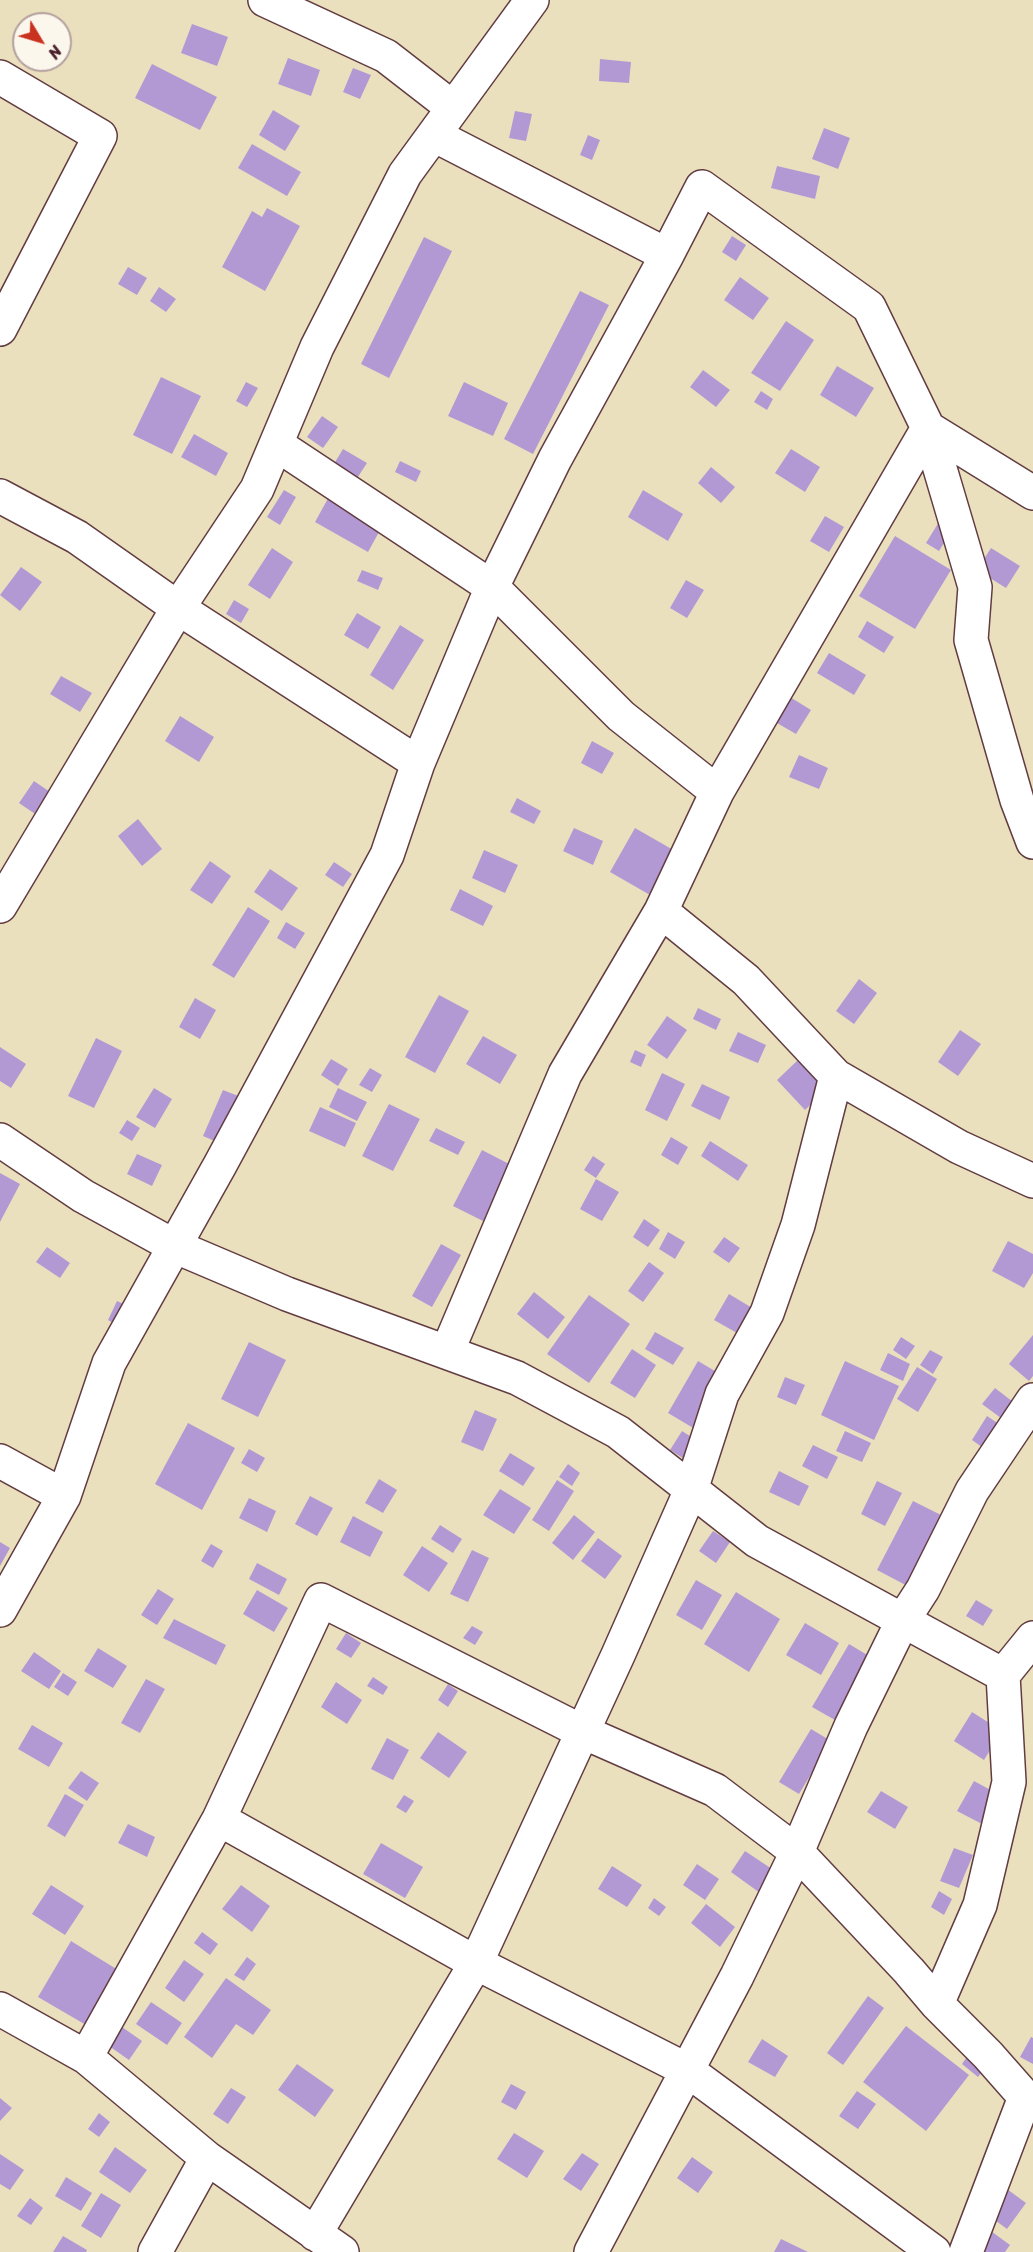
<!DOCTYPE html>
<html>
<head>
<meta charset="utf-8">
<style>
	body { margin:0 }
	#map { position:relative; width:1033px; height:2252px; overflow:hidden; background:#ebe0bd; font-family:Sriracha,sans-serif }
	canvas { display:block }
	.north { position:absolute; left:12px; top:12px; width:60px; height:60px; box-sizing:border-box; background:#fbf7ec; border:2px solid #b4a19f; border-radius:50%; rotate:128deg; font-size:16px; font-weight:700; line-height:24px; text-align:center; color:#4a1f2b }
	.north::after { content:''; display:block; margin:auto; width:21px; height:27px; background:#c8321e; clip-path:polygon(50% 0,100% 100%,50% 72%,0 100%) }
</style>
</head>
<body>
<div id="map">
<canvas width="1033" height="2252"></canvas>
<div class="north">N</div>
</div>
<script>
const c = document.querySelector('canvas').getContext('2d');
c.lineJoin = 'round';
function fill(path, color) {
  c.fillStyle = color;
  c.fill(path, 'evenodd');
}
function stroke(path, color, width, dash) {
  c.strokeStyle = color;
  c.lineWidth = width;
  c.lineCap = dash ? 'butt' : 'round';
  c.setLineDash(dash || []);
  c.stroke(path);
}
fill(new Path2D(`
	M192,24L228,37L217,66L181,53Z
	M288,58L320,70L311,96L278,84Z
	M600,59L631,62L629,83L599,81Z
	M152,64L217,97L200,130L135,98Z
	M353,68L371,75L360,99L343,92Z
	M273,110L300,126L285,151L259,135Z
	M515,111L532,114L526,141L509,138Z
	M824,128L850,138L838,169L812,159Z
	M588,135L600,140L592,160L580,155Z
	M252,144L301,172L287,196L238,168Z
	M777,166L820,176L815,199L771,188Z
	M267,208L300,226L265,291L222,267L252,211L262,217Z
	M732,236L746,245L736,261L722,252Z
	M424,237L452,251L389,378L361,364Z
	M128,267L147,278L137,295L118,284Z
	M740,277L769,298L753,320L724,300Z
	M159,287L176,299L166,312L150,301Z
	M580,291L609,305L533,454L504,439Z
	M786,321L814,340L780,391L751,373Z
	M837,366L874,388L856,417L820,395Z
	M703,370L730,390L716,407L690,387Z
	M161,377L201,396L172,454L133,435Z
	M246,382L258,388L247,407L236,401Z
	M464,382L508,403L493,436L448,416Z
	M761,391L773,399L767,410L754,402Z
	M322,416L338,427L323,448L307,437Z
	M194,434L228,453L216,476L181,457Z
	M343,449L367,463L354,483L331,469Z
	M791,449L820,467L805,492L775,473Z
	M400,461L421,471L416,482L395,472Z
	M711,467L735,487L721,503L698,483Z
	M284,490L296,497L280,525L267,517Z
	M643,490L683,514L668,541L628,517Z
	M331,493L384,523L368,552L315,522Z
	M825,516L844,527L829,552L810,541Z
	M942,517L955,525L939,551L926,543Z
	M895,536L951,570L915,629L859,596Z
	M272,548L293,562L270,599L248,585Z
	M991,548L1020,566L1006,588L977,570Z
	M21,567L42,582L20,611L0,595Z
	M362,570L383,578L378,590L357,581Z
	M686,580L704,590L687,618L670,608Z
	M234,600L249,609L241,623L226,614Z
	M357,613L381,627L368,649L344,635Z
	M867,621L894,637L884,653L858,637Z
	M400,625L424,640L393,690L370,675Z
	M829,653L866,675L854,695L817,673Z
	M61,676L92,693L80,712L50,694Z
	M785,694L811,710L796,734L770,719Z
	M180,716L214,737L199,762L165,741Z
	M592,741L614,753L602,774L581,763Z
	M799,755L828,768L819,789L789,777Z
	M34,781L53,794L38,816L19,803Z
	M517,798L541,811L534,824L510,812Z
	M138,819L162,849L142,866L118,836Z
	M574,828L603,841L593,865L563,851Z
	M635,828L675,851L650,895L610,872Z
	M484,850L518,865L505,893L472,878Z
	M210,861L231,876L212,904L190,890Z
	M334,862L352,874L343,887L325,875Z
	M270,869L298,888L282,911L254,892Z
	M460,889L493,906L483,926L450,910Z
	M248,907L270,921L234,978L212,965Z
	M286,922L305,933L295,949L277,938Z
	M859,979L877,993L854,1024L836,1011Z
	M439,995L469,1011L435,1073L405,1057Z
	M195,998L216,1010L200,1039L179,1027Z
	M698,1008L721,1019L716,1030L693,1019Z
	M667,1016L687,1030L667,1059L647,1045Z
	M960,1030L981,1044L958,1076L938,1062Z
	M738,1032L766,1045L758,1063L729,1051Z
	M483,1036L517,1055L500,1084L466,1064Z
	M96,1038L122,1051L94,1108L68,1096Z
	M0,1047L26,1064L11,1088L0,1081Z
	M635,1050L646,1055L641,1067L630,1062Z
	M331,1059L348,1069L338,1086L321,1075Z
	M799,1059L827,1089L805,1110L777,1080Z
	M370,1068L382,1075L372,1092L359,1085Z
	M662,1073L685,1084L667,1121L645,1110Z
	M702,1084L730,1097L720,1120L691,1106Z
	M154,1088L172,1099L155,1128L136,1117Z
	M338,1088L367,1102L357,1121L329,1107Z
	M223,1090L246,1099L226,1146L203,1136Z
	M389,1104L420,1119L393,1171L362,1156Z
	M320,1107L356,1123L345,1147L309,1131Z
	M127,1120L140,1128L132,1141L119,1133Z
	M436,1128L465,1142L458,1155L429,1141Z
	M671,1137L688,1147L678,1165L661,1155Z
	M710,1141L748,1165L738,1181L701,1156Z
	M482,1150L513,1166L485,1222L453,1206Z
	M137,1154L162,1165L152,1186L127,1174Z
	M593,1156L605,1164L596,1178L584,1170Z
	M0,1173L20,1184L0,1222Z
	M596,1179L619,1192L602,1221L580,1209Z
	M644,1219L660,1230L648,1247L633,1237Z
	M668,1232L685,1242L675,1259L659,1249Z
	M724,1237L740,1248L729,1263L713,1252Z
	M1008,1241L1033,1254V1273L1024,1288L992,1271Z
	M441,1244L461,1255L432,1307L412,1296Z
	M47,1247L70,1263L60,1278L36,1262Z
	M649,1262L664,1273L643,1302L628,1291Z
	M534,1292L565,1317L548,1339L517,1314Z
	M729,1294L759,1312L744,1337L714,1320Z
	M589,1295L630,1324L589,1383L547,1354Z
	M117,1301L130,1307L120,1327L108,1320Z
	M655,1332L684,1348L673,1365L645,1349Z
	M1033,1335V1376L1029,1381L1009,1364Z
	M901,1337L915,1346L906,1359L893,1350Z
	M249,1342L286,1360L258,1417L221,1399Z
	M632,1349L656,1365L635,1398L610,1383Z
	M930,1350L943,1357L933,1374L920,1365Z
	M888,1353L910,1364L903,1381L880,1370Z
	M698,1361L725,1377L695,1429L668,1413Z
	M845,1361L899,1386L874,1440L821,1415Z
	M917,1367L937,1379L918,1412L897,1399Z
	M785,1377L805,1385L796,1405L777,1397Z
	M995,1388L1017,1405L1005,1421L982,1404Z
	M475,1410L497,1419L483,1451L461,1442Z
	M987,1416L1005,1428L989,1452L972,1440Z
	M188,1423L235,1448L202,1510L155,1484Z
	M682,1431L701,1443L689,1462L670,1450Z
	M845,1431L871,1443L862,1462L836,1451Z
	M813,1445L838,1457L827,1479L802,1466Z
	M249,1449L265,1458L257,1472L241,1463Z
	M510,1453L535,1468L523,1486L499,1471Z
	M568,1464L580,1473L572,1486L559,1477Z
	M779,1471L809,1486L799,1506L769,1492Z
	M379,1479L397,1490L383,1513L365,1503Z
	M557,1480L574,1491L549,1531L532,1520Z
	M877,1481L902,1493L885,1526L861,1514Z
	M500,1489L531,1508L514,1534L483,1515Z
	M310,1496L333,1508L317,1536L295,1524Z
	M249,1498L276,1511L267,1532L239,1518Z
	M913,1501L953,1521L917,1591L877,1570Z
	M574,1515L595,1532L573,1560L552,1543Z
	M353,1516L383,1532L370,1557L340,1542Z
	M440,1525L462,1539L453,1553L431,1539Z
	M713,1531L730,1542L716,1563L699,1551Z
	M598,1538L622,1556L605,1579L581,1561Z
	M0,1542L10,1548L0,1566Z
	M211,1544L223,1551L213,1568L201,1561Z
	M422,1546L448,1563L429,1592L403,1575Z
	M472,1550L489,1558L468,1602L450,1594Z
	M257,1563L287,1579L279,1595L249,1579Z
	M696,1580L722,1595L702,1630L676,1615Z
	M158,1589L174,1599L157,1625L141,1615Z
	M257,1590L288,1608L274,1632L243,1614Z
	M736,1592L780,1619L749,1672L704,1644Z
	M976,1600L993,1610L983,1626L966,1616Z
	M174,1619L226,1645L216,1665L163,1638Z
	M805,1623L839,1643L821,1675L786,1655Z
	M472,1626L483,1632L475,1645L463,1638Z
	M346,1633L361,1643L351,1658L336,1649Z
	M849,1644L879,1662L842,1724L812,1707Z
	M98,1648L127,1666L113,1688L84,1671Z
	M34,1652L61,1671L49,1689L21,1671Z
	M63,1673L77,1682L68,1696L54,1687Z
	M373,1677L388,1687L383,1695L367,1686Z
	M146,1679L165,1689L140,1733L121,1723Z
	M336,1682L362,1700L347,1724L321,1707Z
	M448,1684L458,1691L448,1707L438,1700Z
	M972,1712L1002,1731L984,1760L954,1741Z
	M32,1725L63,1743L49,1767L18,1749Z
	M811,1729L831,1741L799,1794L779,1782Z
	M438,1732L467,1752L449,1778L420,1758Z
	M387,1738L409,1750L393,1780L371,1769Z
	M81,1771L99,1783L87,1801L68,1788Z
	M974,1781L998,1794L982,1824L957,1811Z
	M881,1791L908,1807L895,1829L867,1812Z
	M65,1794L84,1805L65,1837L47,1826Z
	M404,1795L414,1801L406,1813L396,1807Z
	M128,1824L155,1837L147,1857L118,1843Z
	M381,1843L423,1867L405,1898L363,1874Z
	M954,1848L973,1855L959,1888L940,1881Z
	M745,1851L775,1871L760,1893L731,1872Z
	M697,1864L719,1879L705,1900L683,1885Z
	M612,1866L642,1885L627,1907L598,1889Z
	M51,1885L84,1906L65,1935L32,1914Z
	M241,1885L270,1906L252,1932L222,1909Z
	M939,1891L952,1899L944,1915L931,1907Z
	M654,1898L666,1907L659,1916L648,1908Z
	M706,1904L735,1927L720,1947L691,1923Z
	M202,1932L218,1944L210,1955L194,1943Z
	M71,1941L118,1970L86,2025L38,1997Z
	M247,1957L256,1964L244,1981L234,1975Z
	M184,1960L204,1974L184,2002L165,1988Z
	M226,1978L271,2010L253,2035L236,2024L212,2058L184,2037Z
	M868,1996L884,2008L843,2065L827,2053Z
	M151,2002L182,2023L167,2045L136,2024Z
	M906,2026L969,2075L926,2131L863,2082Z
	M122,2027L142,2041L129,2060L109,2046Z
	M1031,2037L1033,2038V2064L1020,2057Z
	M762,2039L788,2056L775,2077L748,2062Z
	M973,2048L990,2062L978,2077L962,2064Z
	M297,2064L334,2090L315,2117L278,2090Z
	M511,2084L526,2092L516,2110L501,2102Z
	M231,2088L246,2097L228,2124L213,2114Z
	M857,2091L876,2104L858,2129L839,2116Z
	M0,2098L12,2108L0,2121Z
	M99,2113L110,2122L99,2137L88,2129Z
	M514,2133L544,2151L527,2178L497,2159Z
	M115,2147L147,2170L130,2193L99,2172Z
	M582,2153L599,2164L581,2191L563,2179Z
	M0,2154L24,2170L10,2190L0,2184Z
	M692,2157L713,2172L698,2193L677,2178Z
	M66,2177L92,2193L81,2211L55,2196Z
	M1007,2189L1026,2203L1007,2229L988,2215Z
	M101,2193L121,2205L101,2238L81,2226Z
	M30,2198L43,2208L31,2225L17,2216Z
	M984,2226L1010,2245L1005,2252H981Z
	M63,2236L87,2250L86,2252H53Z
	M781,2239L808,2252H774Z`), '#b399d4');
const minor = new Path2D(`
	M265,0L386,56L453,108
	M0,77L100,136L0,329
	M434,135L667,255L702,187L869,307L928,428L975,587L971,640L1017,800L1033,842
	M276,444L492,587L621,716L717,792
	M0,496L77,537L178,608L418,763
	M0,906L178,608L257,489L317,347L405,174L532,0
	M661,911L746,980L836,1076L959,1147L1033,1181
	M0,1140L83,1196L174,1246L287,1294L517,1378L618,1432L757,1541L1003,1675
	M447,1352L565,1074L661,911L717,792L928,428L1033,493
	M0,1461L64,1496
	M0,1610L64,1496L109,1363L220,1165L387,855L418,763L492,587L555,459L667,255
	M219,1819L476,1963L687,2070L934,2252
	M937,2004L980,1905L1009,1782L1003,1675L1033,1638
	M0,2009L86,2057L207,2158L342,2252
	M86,2057L219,1819L321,1600L583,1732L715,1790L797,1852L909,1971L937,2004L988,2055L1025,2097L1033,2100
	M315,2234L476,1963L618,1655L691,1490L722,1394L767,1313L798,1225L836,1076
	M155,2252L207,2158
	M591,2252L737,1976L797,1852L851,1726L903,1620L923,1589L972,1491L1033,1400
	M966,2252L1025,2097`);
stroke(minor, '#623c41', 36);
stroke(minor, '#fff', 33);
</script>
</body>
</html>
